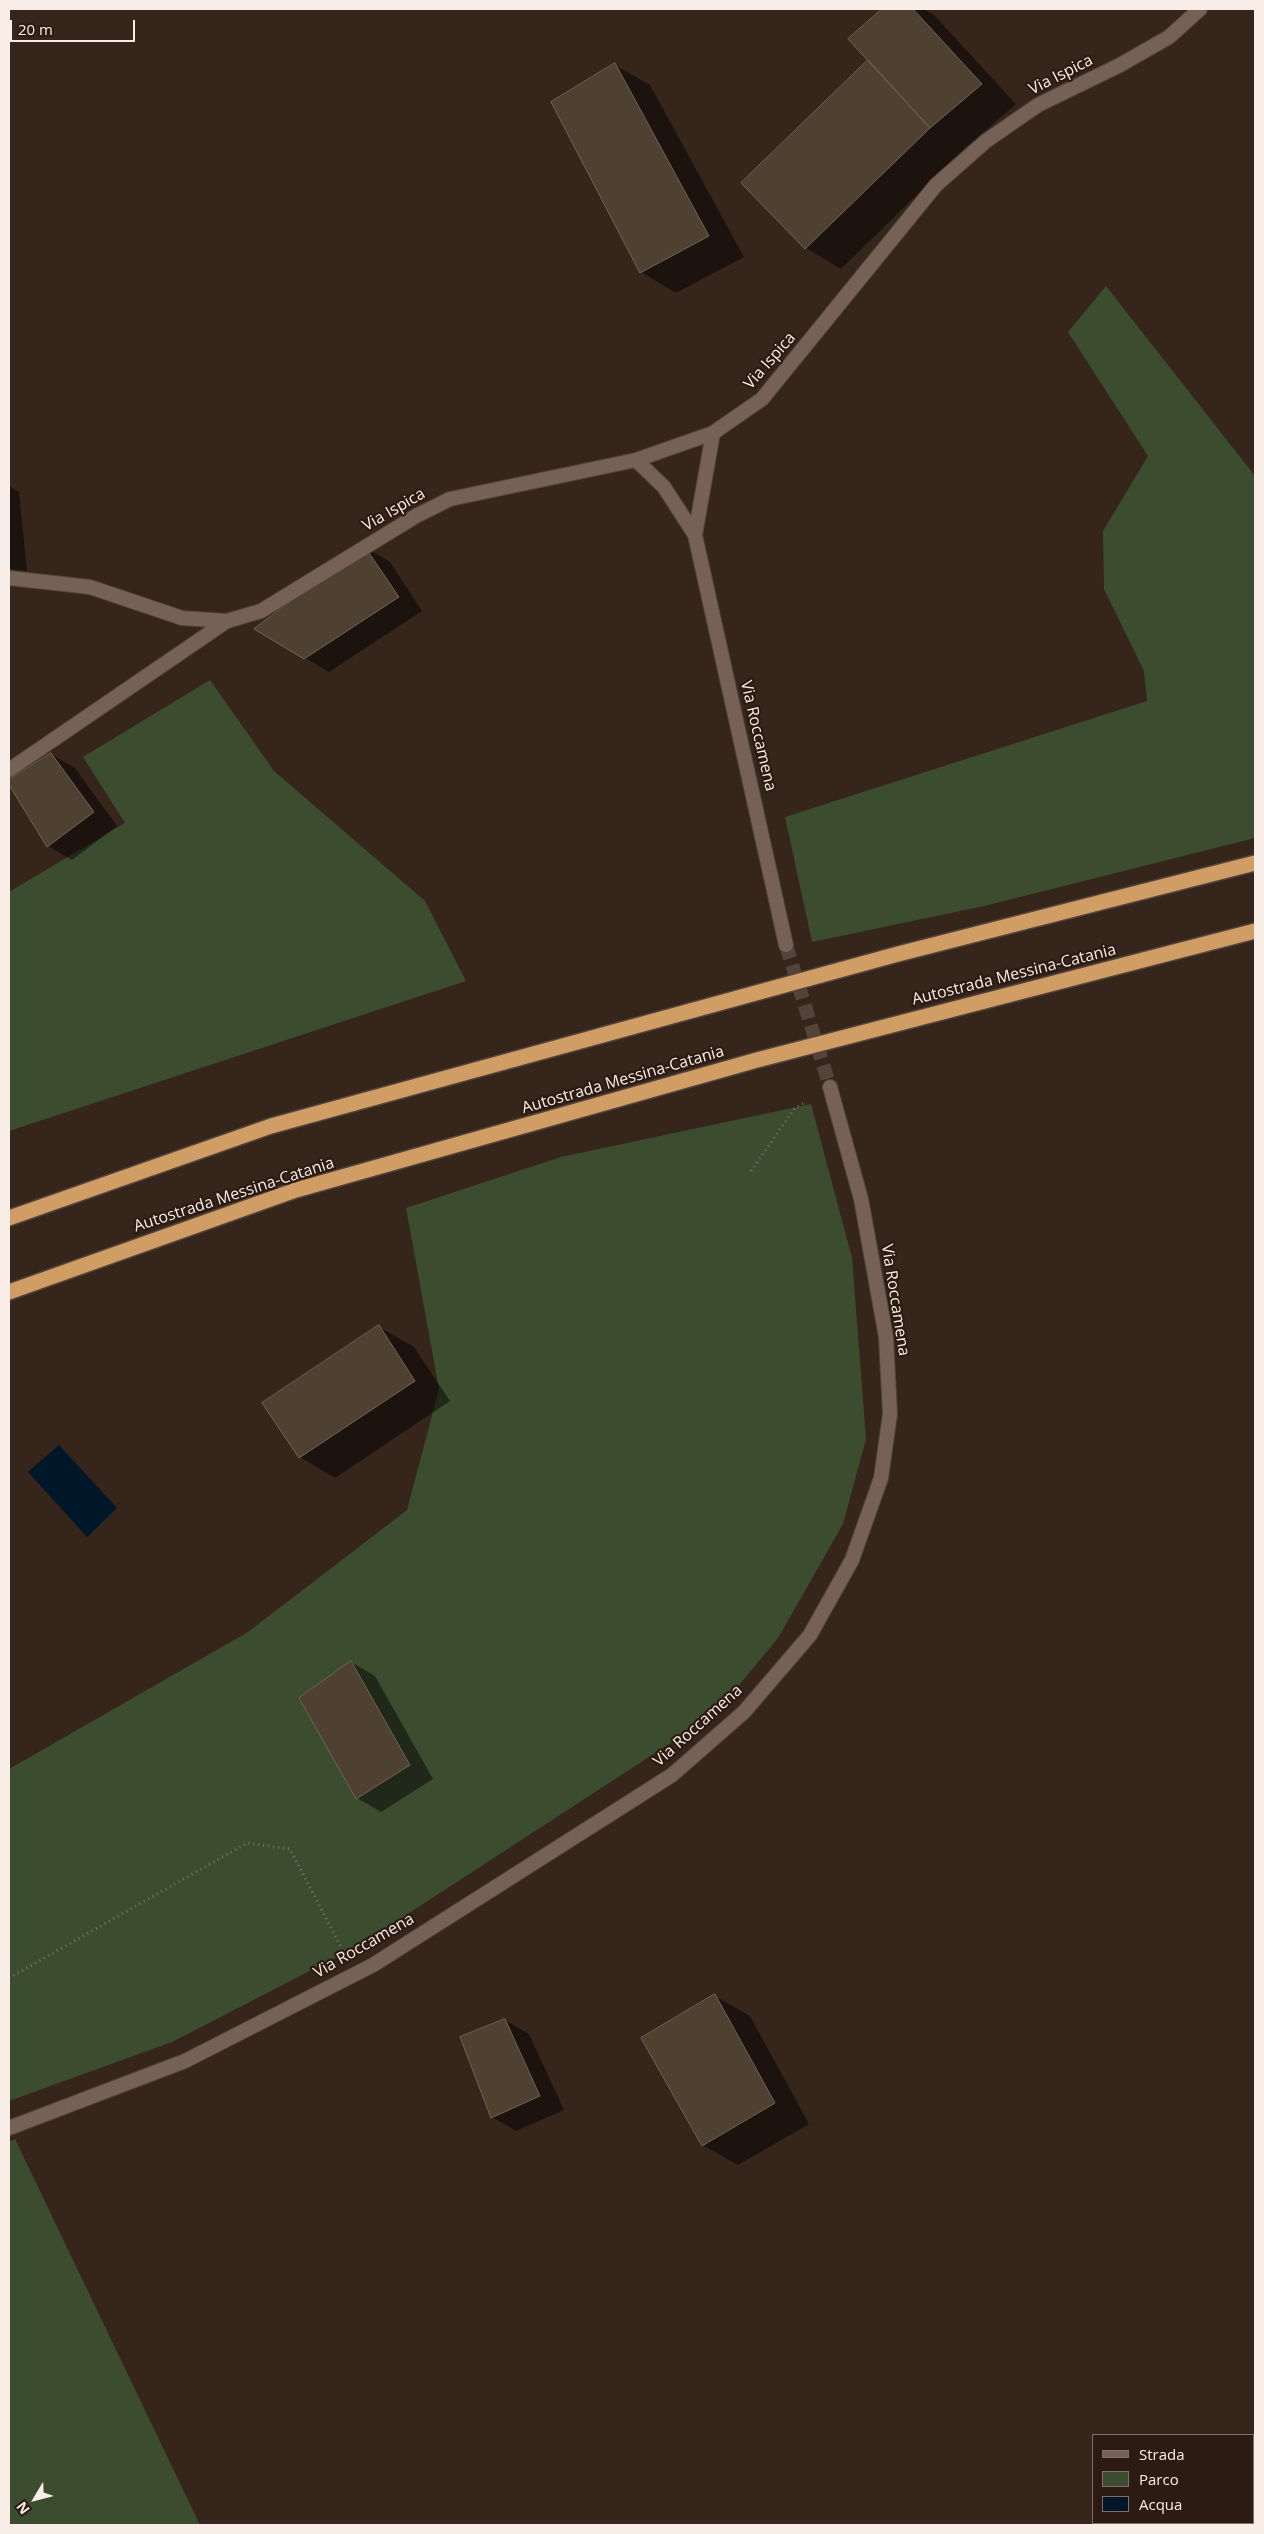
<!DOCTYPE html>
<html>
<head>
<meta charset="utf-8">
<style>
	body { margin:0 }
	#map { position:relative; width:1264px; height:2534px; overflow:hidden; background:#36251b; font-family:"Open Sans",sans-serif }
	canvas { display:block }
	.frame { position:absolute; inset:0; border:10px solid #f9ede7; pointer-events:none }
	.legend { position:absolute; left:1092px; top:2434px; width:162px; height:90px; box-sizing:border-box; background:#2c1b12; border:1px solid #7e6f67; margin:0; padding:6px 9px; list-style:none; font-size:15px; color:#f9ede7 }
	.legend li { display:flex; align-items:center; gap:10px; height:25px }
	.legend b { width:25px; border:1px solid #7e6f67 }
	.north { position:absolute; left:10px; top:2474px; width:50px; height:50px; -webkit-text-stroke:4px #2c1b12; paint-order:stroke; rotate:233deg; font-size:14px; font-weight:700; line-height:20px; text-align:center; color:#f9ede7 }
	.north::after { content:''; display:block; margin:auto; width:18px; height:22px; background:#f9ede7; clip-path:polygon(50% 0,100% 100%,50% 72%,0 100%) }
	.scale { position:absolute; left:10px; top:20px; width:125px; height:22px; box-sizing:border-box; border:2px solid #f9ede7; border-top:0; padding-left:6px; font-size:15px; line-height:18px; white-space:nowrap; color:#f9ede7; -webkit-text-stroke:4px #2c1b12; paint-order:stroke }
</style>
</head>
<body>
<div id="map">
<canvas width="1264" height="2534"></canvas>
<div class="frame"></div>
<ul class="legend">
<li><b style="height:6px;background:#756156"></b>Strada</li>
<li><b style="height:14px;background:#3c4d2f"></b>Parco</li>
<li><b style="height:14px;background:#00172a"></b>Acqua</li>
</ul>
<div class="north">N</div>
<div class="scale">20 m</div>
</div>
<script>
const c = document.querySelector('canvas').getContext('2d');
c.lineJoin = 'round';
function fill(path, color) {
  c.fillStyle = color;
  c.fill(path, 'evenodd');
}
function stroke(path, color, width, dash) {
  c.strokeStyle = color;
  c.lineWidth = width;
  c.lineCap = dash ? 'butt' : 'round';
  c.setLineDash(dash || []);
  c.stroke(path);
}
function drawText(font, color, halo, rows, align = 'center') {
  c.font = font + ' "Open Sans",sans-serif';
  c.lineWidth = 4.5;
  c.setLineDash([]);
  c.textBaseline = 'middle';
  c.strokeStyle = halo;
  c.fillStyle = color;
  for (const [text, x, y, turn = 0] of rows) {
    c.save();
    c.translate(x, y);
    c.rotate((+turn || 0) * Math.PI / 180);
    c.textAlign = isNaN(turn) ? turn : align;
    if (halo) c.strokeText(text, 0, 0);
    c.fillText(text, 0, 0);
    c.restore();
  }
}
fill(new Path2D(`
	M1106,286L1255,476V838L984,906L812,942L785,817L1147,701L1144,671L1104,589L1103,531L1148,456L1068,332Z
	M210,680L274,771L425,901L466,981L9,1131V892L125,823L83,757Z
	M811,1104L852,1258L866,1439L843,1524L778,1638L715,1714L360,1945L172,2042L9,2101V1769L248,1632L407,1510L439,1389L406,1208L561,1157Z
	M15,2139L200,2525H9V2142Z`), '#3c4d2f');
fill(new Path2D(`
	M59,1445L117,1508L87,1537L28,1472Z`), '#00172a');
fill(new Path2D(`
	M884,9H924L934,15L1016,104L965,148L841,269L806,248L743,183L869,60L850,39Z
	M615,65L650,85L744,257L676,293L641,272Z
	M9,486L19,492L27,571L9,569Z
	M366,548L390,562L422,611L329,672L256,629Z
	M51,754L75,768L117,826L72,860L48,846L9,783Z
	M379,1327L414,1347L450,1401L335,1478L300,1457Z
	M351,1662L375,1676L433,1779L381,1812L357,1798Z
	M715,1996L750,2016L809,2124L738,2165L703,2145Z
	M505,2020L529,2034L564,2110L516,2131L492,2117Z`), '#0007');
const building = new Path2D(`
	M882,9H913L982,84L930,128L848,39Z
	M868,60L930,128L805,249L741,183Z
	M615,63L709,236L640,273L551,102Z
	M365,547L399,597L304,659L254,629Z
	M51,753L94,812L47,847L9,785V780Z
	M379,1325L415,1381L299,1458L262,1403Z
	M351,1661L410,1765L356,1799L299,1698Z
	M715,1994L775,2103L702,2146L641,2038Z
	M505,2019L540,2096L491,2118L460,2037Z`);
fill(building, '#4e4131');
stroke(building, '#716352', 1);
stroke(new Path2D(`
	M786,945L830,1087`), '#53433a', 14, [14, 7]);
const minor = new Path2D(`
	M636,460L664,487L695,535L786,945
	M695,535L713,433
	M9,770L227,621
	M9,2128L185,2061L373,1965L672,1775L744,1712L810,1635L852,1560L881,1478L890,1414L886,1337L861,1199L830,1087`);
const tertiary = new Path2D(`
	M9,578L90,587L182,618L227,621L261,611L416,516L450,499L636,460L713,433L762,399L936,185L986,141L1038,105L1120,65L1169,37L1200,9`);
const motorway = new Path2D(`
	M9,1218L271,1126L898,954L1255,863
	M9,1292L296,1190L757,1060L1255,931`);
stroke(minor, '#52443b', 16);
stroke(tertiary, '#52443b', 16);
stroke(motorway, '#52443b', 18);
stroke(new Path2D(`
	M751,1171L795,1108L804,1103
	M9,1978L247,1843L290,1849L342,1949`), '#7e6f67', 3, [1, 4]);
stroke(minor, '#756156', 14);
stroke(tertiary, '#756156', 14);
stroke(motorway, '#d09d64', 15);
drawText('16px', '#f9ede7', '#2c1b12', [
	["Via Ispica",1061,75,-27],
	["Via Ispica",770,361,-49],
	["Via Ispica",394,510,-30],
	["Via Roccamena",758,736,77],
	["Autostrada Messina-Catania",1014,975,-14],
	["Autostrada Messina-Catania",623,1080,-16],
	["Autostrada Messina-Catania",234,1195,-18],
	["Via Roccamena",895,1300,81],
	["Via Roccamena",698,1726,-42],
	["Via Roccamena",364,1946,-30]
]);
</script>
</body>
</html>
